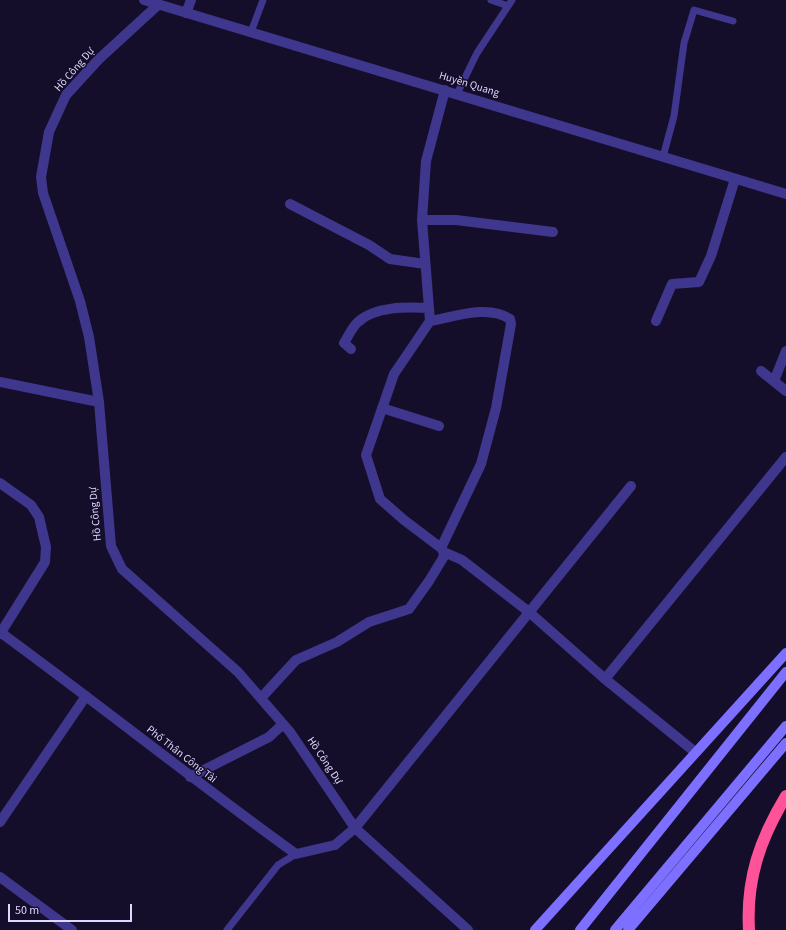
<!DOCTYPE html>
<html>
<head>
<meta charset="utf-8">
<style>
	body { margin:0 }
	#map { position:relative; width:786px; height:930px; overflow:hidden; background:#150e2a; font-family:"Source Sans 3",sans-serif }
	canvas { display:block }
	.scale { position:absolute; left:8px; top:904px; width:124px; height:18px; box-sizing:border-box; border:2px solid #dfd8ff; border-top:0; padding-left:5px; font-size:12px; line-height:14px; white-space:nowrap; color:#dfd8ff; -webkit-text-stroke:3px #150e2a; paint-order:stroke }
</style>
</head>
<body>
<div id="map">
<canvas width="786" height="930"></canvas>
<div class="scale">50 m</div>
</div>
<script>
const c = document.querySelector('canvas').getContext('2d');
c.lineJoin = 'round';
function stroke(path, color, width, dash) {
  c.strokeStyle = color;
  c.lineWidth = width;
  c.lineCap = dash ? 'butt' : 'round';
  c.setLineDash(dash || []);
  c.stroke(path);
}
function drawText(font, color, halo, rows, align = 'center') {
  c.font = font + ' "Source Sans 3",sans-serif';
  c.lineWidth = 3;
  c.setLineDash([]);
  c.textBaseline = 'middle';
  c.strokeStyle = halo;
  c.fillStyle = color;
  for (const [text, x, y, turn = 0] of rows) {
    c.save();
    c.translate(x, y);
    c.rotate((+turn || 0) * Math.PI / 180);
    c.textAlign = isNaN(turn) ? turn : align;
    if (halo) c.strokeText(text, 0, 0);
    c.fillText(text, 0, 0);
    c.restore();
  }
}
stroke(new Path2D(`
	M491,0L508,6
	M251,32L263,0
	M457,94L477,53L512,0
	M663,157L674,116L684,43L694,10L733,21
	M227,930L278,865L296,854`), '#3f368d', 7);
stroke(new Path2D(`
	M144,0L786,194
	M159,4L99,59L66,95L49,132L41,177L43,193L80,301L89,337L99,402L111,546L122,569L238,672L290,732L355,828L468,930
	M290,204L369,245L390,259L425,264
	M422,220H456L553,232
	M430,321C454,317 488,304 510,319L511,324L496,408L481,464L441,548L444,552L462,560L529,612L605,679L695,752
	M656,321L672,284L699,282L711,256L735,179
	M351,349L344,343C348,337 352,327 358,322C375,306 407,307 429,308
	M761,371L786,391
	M774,381L786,351
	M0,382L99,402
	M382,408L439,426
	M0,483L31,505L39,517L46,547L45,562L0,634
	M441,548L404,520L380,499L366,455L394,374L430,321L422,220L426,161L445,90
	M0,632C100,705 196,782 296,854L335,845L355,828L631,486
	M605,679L786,457
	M261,698L296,660L337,642L369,622L409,609L429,581L443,558L444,552
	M190,777L269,737L283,724
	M0,822L86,696
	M0,877L72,930`), '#3f368d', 10);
stroke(new Path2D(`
	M186,13L191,0`), '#3f368d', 10);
stroke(new Path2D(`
	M535,930L786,653
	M580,930L786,672
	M615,930L786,726
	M628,930L786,743`), '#7d6fff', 10);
stroke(new Path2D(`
	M749,930C746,879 760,839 786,796`), '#ff5399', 12);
drawText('11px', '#dfd8ff', '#150e2a', [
	["Hồ Công Dự",75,70,-49],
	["Huyền Quang",469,85,17],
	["Hồ Công Dự",96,514,-95],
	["Phố Thân Công Tài",181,755,38],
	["Hồ Công Dự",324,761,56]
]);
</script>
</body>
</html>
